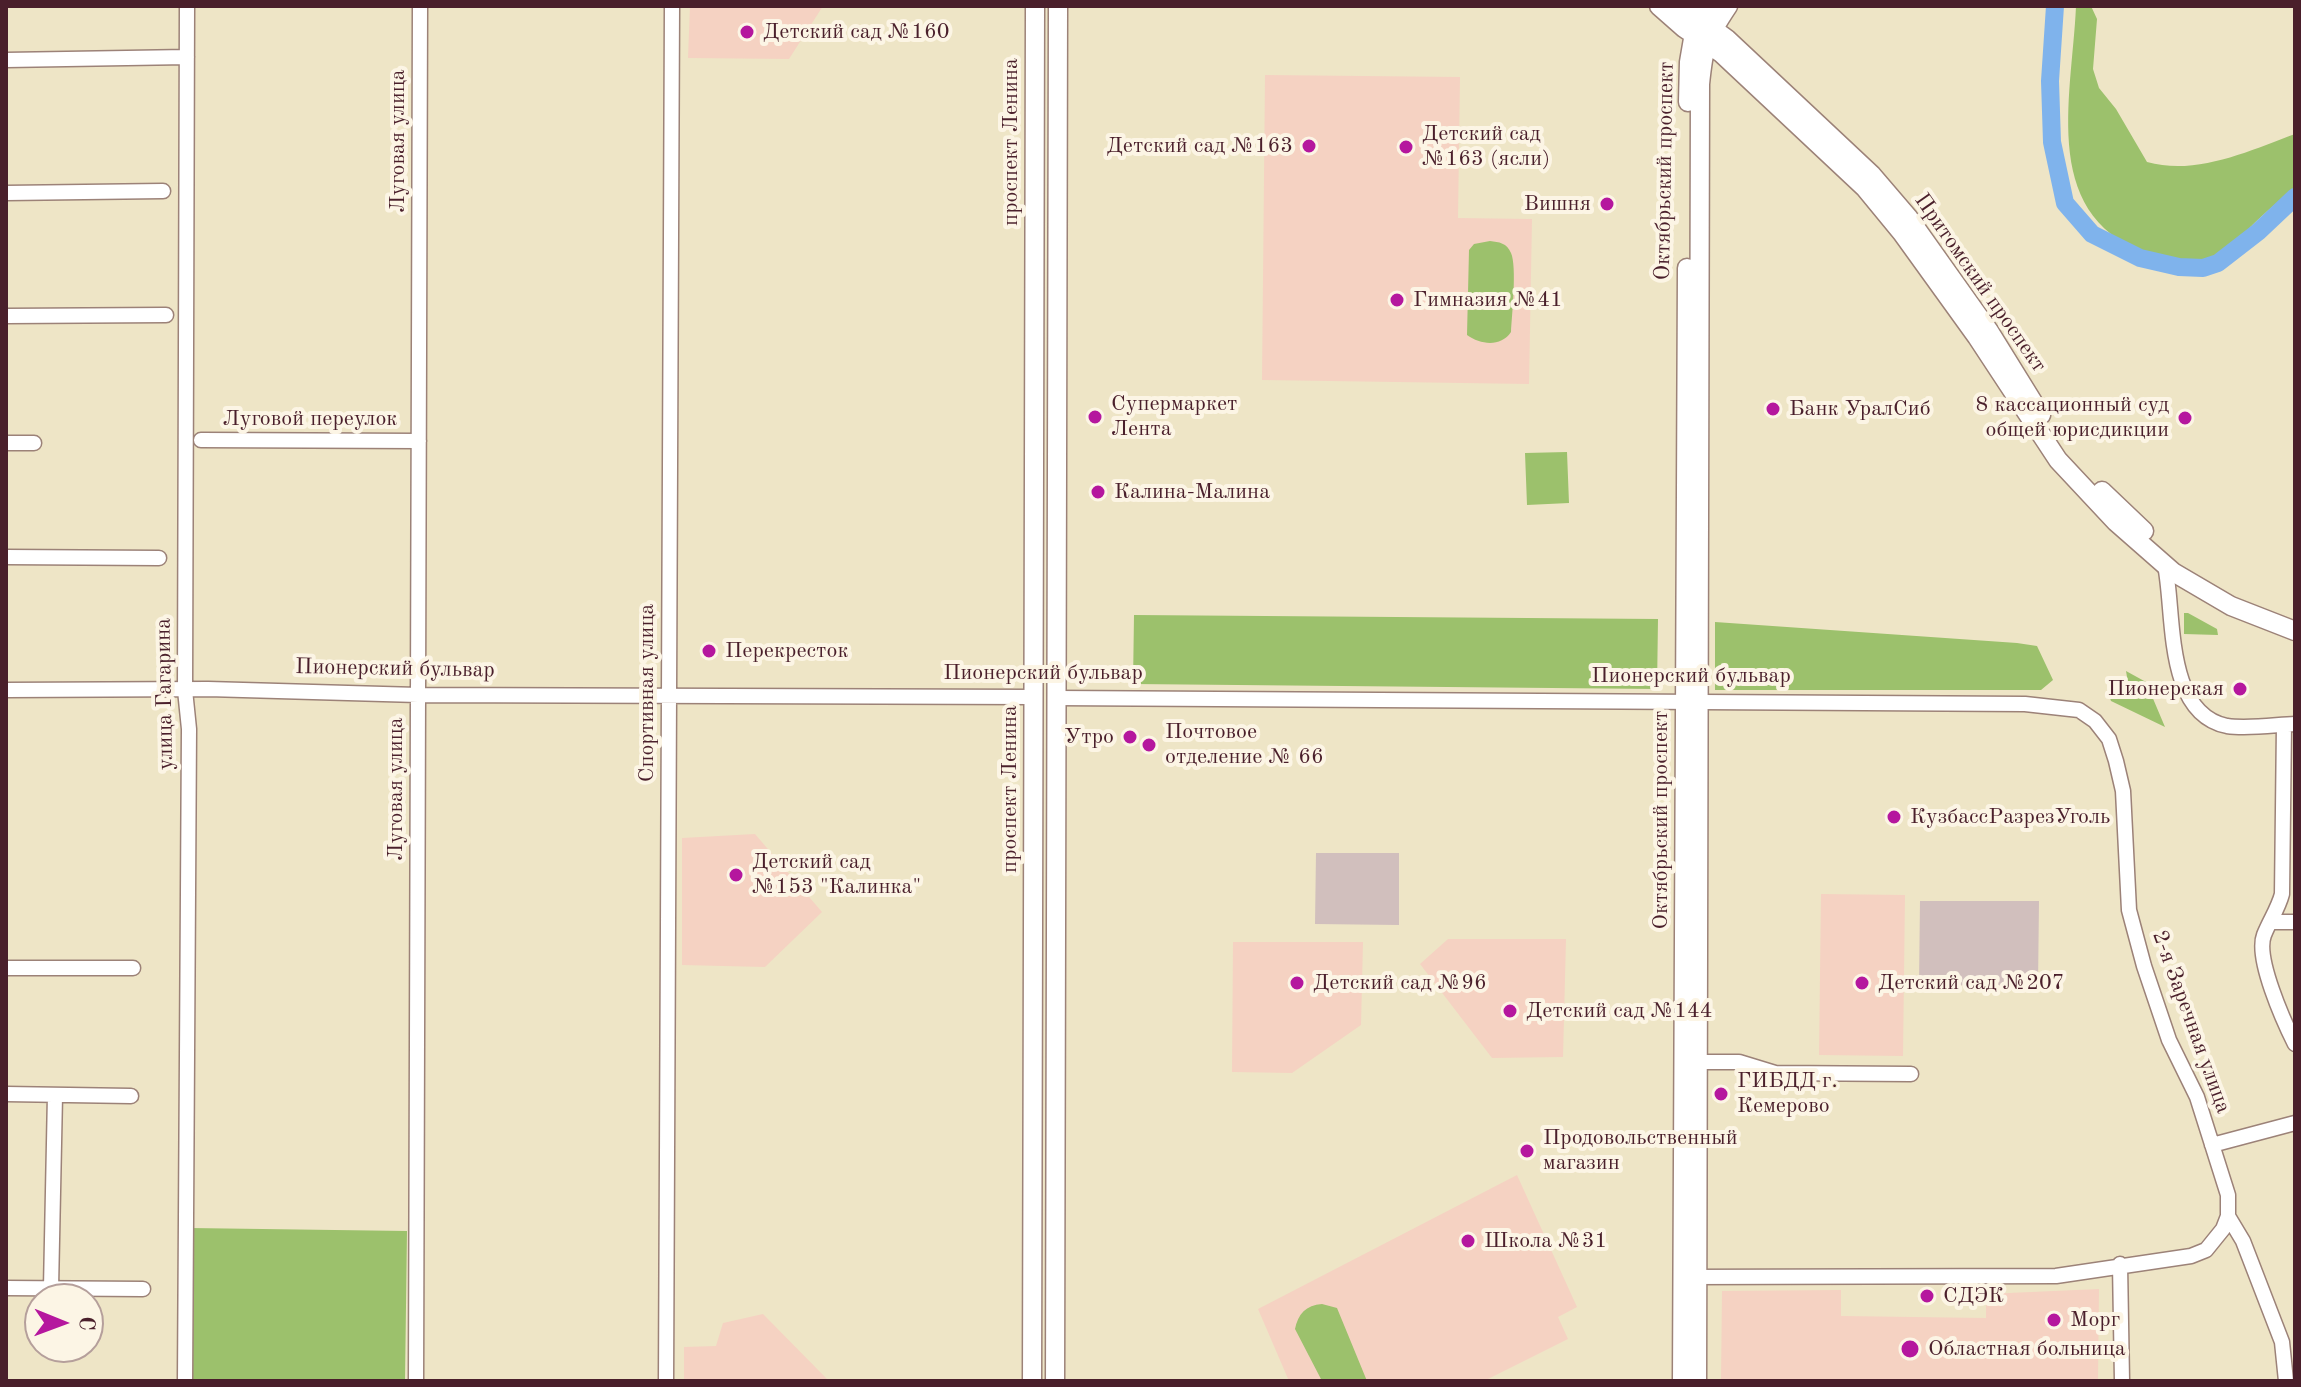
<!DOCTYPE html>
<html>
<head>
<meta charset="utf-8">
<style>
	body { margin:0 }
	#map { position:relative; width:2301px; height:1387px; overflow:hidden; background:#eee5c6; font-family:"Old Standard TT",serif }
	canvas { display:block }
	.frame { position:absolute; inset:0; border:8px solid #4a1f2b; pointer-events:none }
	.north { position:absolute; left:24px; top:1283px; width:80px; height:80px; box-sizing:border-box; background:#fcf5e5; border:2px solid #b59f9b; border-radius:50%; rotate:91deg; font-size:22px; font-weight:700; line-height:32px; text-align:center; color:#4a1f2b }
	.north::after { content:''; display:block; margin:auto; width:28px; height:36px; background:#b5179e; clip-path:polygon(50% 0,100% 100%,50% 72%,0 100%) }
</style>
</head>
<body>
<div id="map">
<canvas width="2301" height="1387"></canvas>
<div class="frame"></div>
<div class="north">С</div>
</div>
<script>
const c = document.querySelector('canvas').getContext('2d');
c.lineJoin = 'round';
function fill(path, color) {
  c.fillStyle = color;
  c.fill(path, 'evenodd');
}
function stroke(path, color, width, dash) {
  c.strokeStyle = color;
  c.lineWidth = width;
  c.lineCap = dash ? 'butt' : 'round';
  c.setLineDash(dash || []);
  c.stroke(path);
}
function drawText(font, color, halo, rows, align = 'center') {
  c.font = font + ' "Old Standard TT",serif';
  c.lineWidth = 8;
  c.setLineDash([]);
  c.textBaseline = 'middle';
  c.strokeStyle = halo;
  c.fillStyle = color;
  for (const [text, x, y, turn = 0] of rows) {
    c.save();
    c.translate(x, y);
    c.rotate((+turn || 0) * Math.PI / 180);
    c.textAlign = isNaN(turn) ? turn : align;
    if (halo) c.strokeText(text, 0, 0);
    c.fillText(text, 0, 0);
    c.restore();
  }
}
fill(new Path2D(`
	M690,6H823L789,59L688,58Z
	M1265,75L1460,77L1458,218L1532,219L1529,384L1262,380Z
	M755,834L822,912L765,967L682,965V838Z
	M1821,894L1905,895L1903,1056L1819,1055Z
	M1448,939H1566L1563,1057L1492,1058L1420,964Z
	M1233,942H1363L1361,1025L1292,1073L1232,1072Z
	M1517,1175L1577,1307L1558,1317L1568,1339L1484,1381H1289L1258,1309Z
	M2099,1289L2098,1381H1721L1722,1291L1841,1290V1316L1986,1318V1294Z
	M763,1314L829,1381H684V1347L716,1346L723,1323Z`), '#f5d2c2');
fill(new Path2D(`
	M1316,853H1399V925L1315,924Z
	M1920,901H2039L2038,986L1919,985Z`), '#d1bfbd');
fill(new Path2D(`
	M2076,6H2091L2097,19L2093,69L2099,88L2116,109L2147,162C2196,176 2249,151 2295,134V188C2278,202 2259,217 2245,233C2239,241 2237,253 2228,258C2208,270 2177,264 2157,257C2037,221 2072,100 2076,6Z
	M1490,241C1499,242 1507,243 1511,253C1517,266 1512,315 1511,332C1501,347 1481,345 1467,335L1469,250L1474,244Z
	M1567,452L1569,503L1527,505L1525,453Z
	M2184,613H2188L2217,629L2218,635L2184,634Z
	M1134,615L1658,619L1657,689L1133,684Z
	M1715,622L2017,643L2037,646L2053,680L2041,690H1715Z
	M2126,671L2146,682L2165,727L2111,701L2107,690L2118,687L2116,680L2127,677Z
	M190,1228L407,1231L405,1381H188Z
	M1322,1304L1337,1308L1367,1381H1322L1295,1329C1298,1314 1306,1305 1322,1304Z`), '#9cc16c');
stroke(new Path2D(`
	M2055,6L2050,81L2052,142L2065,203L2092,234L2140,258L2179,267L2203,268L2218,263L2258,232L2295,197`), '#7fb3ec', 18);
const minor = new Path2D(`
	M6,60L187,57
	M6,193L163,191
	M6,316L166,315
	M201,440L419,441
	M6,443H34
	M6,557L159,558
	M2165,565C2175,613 2164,713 2227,726C2248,729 2274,725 2295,724
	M6,690L208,689L418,695L1034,697
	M1056,698L2025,704L2079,710L2095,721L2109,739L2116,761L2123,791L2129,910L2144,966L2169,1040L2197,1097L2228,1195V1216L2223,1229L2206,1250L2191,1256L2056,1276L1687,1277
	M2284,725L2282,894C2278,909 2270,920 2264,935C2255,958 2284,1022 2295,1044
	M2272,922H2295
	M6,968H133
	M1698,1062H1739L1775,1073L1911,1074
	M6,1094L131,1096
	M2212,1145L2295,1123
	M2228,1216L2243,1241L2282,1342L2286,1381
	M2120,1264L2122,1381
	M6,1288L143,1289
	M51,1288L55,1095
	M185,1381L189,729L185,690L187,6
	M416,1381L420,6
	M666,1381L672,6`);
const major = new Path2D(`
	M1659,6L1684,28L1721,53L1865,188L1902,233L1977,337L2058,460L2116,522L2173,572L2231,606L2295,631
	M1682,6L1727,39L1872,175L1908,217L1989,331L2041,415
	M1688,102L1689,62L1694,33L1712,6
	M2102,491L2144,531
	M1032,1381L1035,6
	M1055,1381L1058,6
	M1682,1381L1687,268
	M1697,1381L1700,84C1704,44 1706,39 1728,6`);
stroke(minor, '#9c8278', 17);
stroke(major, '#9c8278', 21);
stroke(minor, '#fff', 14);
stroke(major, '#fff', 18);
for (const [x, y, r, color] of [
	[747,32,8,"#b5179e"],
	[1309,146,8,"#b5179e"],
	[1406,147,8,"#b5179e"],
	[1607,204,8,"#b5179e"],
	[1397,300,8,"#b5179e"],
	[1773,409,8,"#b5179e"],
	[1095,417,8,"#b5179e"],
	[2185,418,8,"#b5179e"],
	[1098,492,8,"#b5179e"],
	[709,651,8,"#b5179e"],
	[2240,689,8,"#b5179e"],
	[1130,737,8,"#b5179e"],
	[1149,745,8,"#b5179e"],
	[1894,817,8,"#b5179e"],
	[736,875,8,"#b5179e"],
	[1297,983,8,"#b5179e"],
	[1862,983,8,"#b5179e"],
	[1510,1011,8,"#b5179e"],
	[1721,1094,8,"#b5179e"],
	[1527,1151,8,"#b5179e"],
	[1468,1241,8,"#b5179e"],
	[1927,1296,8,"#b5179e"],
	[2054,1320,8,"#b5179e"],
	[1910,1349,10,"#b5179e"]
]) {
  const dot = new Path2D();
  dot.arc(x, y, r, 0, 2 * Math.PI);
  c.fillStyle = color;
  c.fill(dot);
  stroke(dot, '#fcf5e5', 3);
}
drawText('22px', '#4a1f2b', '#fcf5e5', [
	["Детский сад №160",763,32],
	["Детский сад",1422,134],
	["№163 (ясли)",1422,159],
	["Детский сад №163",1293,146,"right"],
	["Вишня",1591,204,"right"],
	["Гимназия №41",1413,300],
	["Супермаркет",1111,404],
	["Лента",1111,429],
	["8 кассационный суд",2169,405,"right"],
	["общей юрисдикции",2169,430,"right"],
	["Банк УралСиб",1789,409],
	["Калина-Малина",1114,492],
	["Перекресток",725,651],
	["Пионерская",2224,689,"right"],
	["Почтовое",1165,732],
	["отделение № 66",1165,757],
	["Утро",1114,737,"right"],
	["КузбассРазрезУголь",1910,817],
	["Детский сад",752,862],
	["№153 \"Калинка\"",752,887],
	["Детский сад №96",1313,983],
	["Детский сад №207",1878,983],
	["Детский сад №144",1526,1011],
	["ГИБДД г.",1737,1081],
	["Кемерово",1737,1106],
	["Продовольственный",1543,1138],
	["магазин",1543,1163],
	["Школа №31",1484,1241],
	["СДЭК",1943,1296],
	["Морг",2070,1320],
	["Областная больница",1928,1349]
], 'left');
drawText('22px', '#4a1f2b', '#fcf5e5', [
	["Луговая улица",398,141,-90],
	["проспект Ленина",1011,142,-90],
	["Октябрьский проспект",1665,171,-89],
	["Притомский проспект",1980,283,55],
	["Луговой переулок",310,419],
	["Пионерский бульвар",395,669,1],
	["Пионерский бульвар",1043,673],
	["Пионерский бульвар",1691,676],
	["Спортивная улица",647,693,-90],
	["улица Гагарина",165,694,-91],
	["Луговая улица",396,789,-90],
	["проспект Ленина",1010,789,-90],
	["Октябрьский проспект",1661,820,-90],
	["2-я Заречная улица",2191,1022,70]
]);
</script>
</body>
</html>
